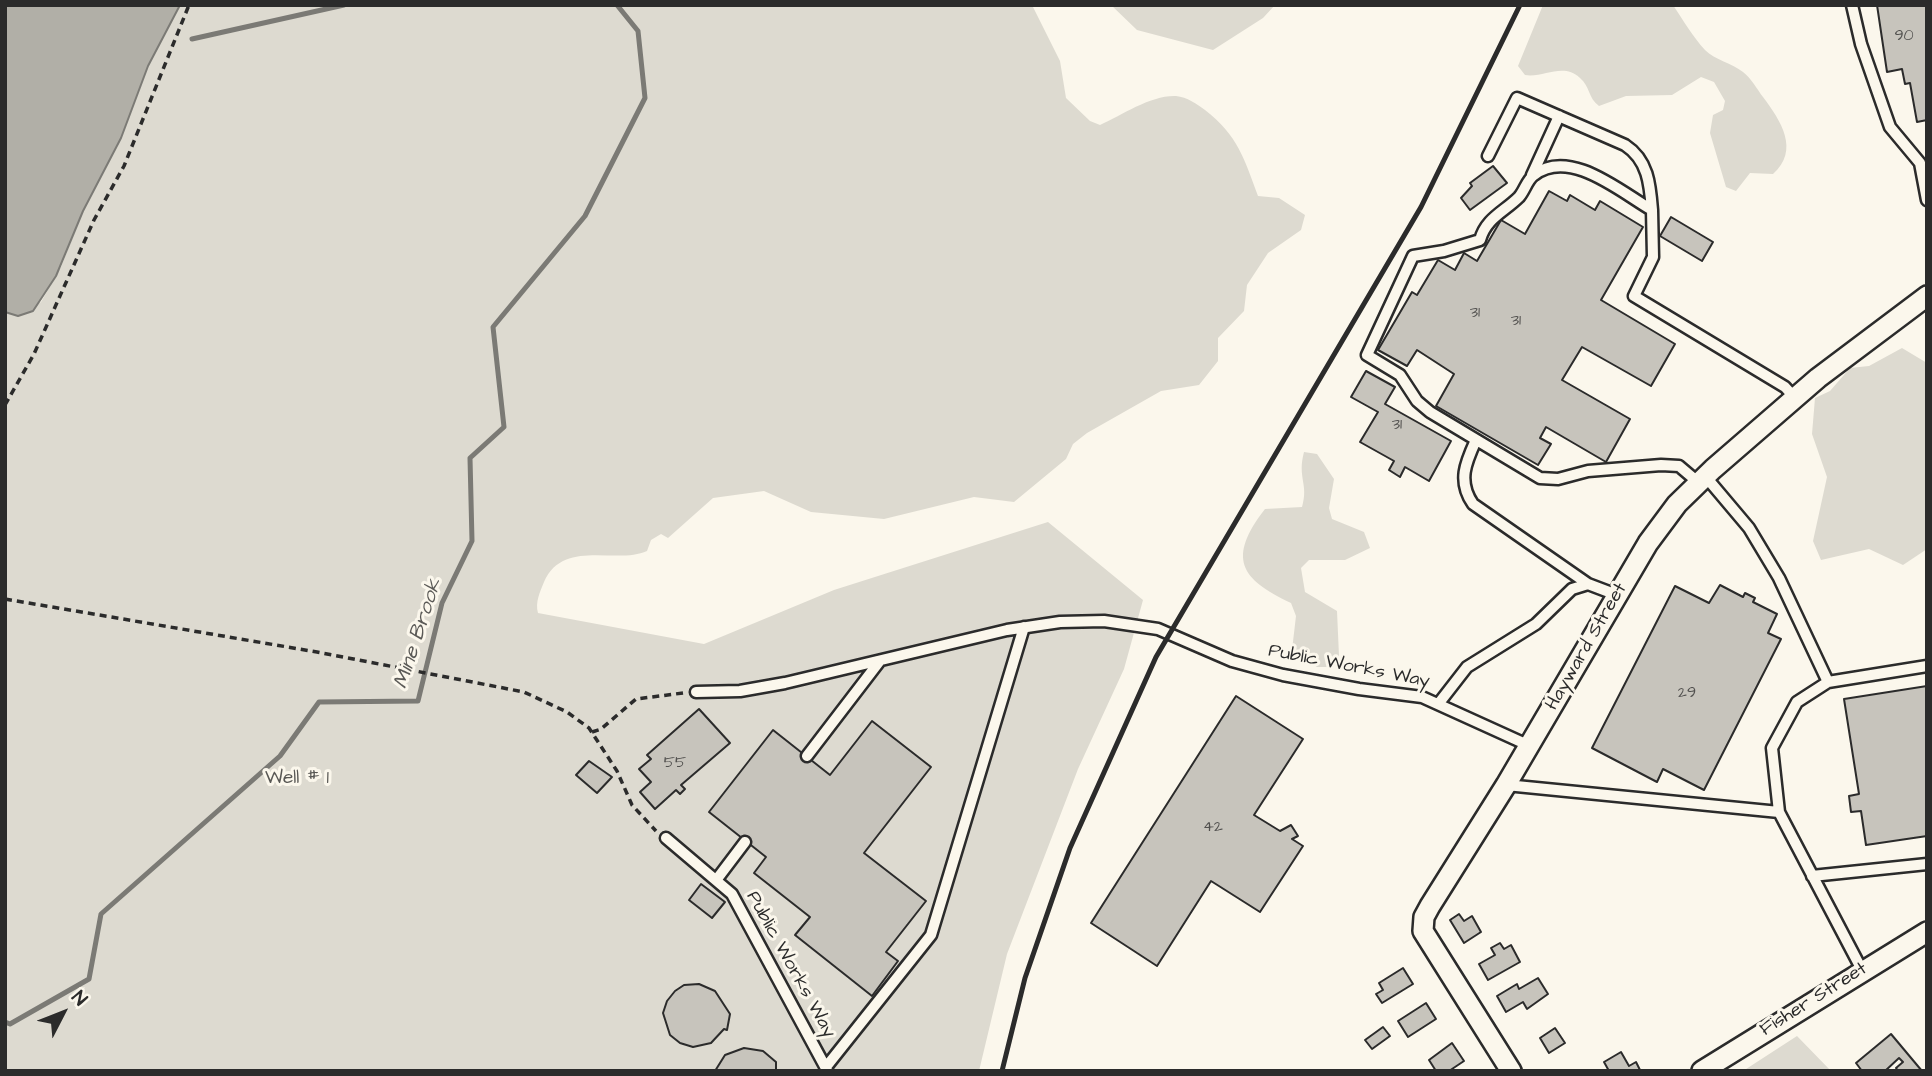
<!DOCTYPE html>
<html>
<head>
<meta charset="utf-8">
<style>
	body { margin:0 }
	#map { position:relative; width:1932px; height:1076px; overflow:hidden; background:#fbf7ec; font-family:"Architects Daughter",sans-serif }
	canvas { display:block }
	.frame { position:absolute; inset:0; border:7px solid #2b2b2b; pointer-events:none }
	.north { position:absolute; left:28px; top:978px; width:70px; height:70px; -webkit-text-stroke:5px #fbf7ec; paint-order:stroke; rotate:48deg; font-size:19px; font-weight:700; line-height:28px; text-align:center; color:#2b2b2b }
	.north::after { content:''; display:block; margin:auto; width:24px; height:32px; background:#2b2b2b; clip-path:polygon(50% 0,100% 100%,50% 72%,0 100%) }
</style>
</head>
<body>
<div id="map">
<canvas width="1932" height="1076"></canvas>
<div class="frame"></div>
<div class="north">N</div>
</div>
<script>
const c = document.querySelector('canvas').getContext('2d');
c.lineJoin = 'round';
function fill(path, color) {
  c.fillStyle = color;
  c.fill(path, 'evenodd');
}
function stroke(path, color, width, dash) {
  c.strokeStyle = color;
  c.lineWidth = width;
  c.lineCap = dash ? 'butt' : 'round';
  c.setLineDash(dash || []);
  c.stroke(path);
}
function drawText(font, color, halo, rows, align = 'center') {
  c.font = font + ' "Architects Daughter",sans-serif';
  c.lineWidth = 6;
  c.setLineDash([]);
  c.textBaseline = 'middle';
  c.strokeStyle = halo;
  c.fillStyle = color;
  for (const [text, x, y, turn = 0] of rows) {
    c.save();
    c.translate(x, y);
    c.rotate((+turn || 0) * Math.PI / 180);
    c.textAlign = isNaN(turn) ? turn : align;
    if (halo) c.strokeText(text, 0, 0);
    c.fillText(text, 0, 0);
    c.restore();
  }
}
fill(new Path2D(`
	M180,5H1032L1060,61L1066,98L1090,121L1100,125C1122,115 1151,95 1176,96C1187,97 1197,104 1205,110C1238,136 1244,158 1258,196L1279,198L1305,215L1301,230L1268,253L1247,285L1244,311L1218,338V361L1199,385L1161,391L1087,433L1073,444L1066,459L1014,502L974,497L884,519L811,512L764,491L713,498L668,538L661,534L651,540L647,551C617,565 563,538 544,582C540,592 535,602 538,613L704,644L834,590L1048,522L1143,600L1124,669L1078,769L1007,954L979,1071H5V312L18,316L41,302L61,267L83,211L121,138L148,66Z
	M1111,5H1275L1263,18L1213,50L1137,30Z
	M1543,5H1673C1683,20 1693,37 1705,50C1715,60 1732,63 1743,72C1751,78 1757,89 1763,97C1781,121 1800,150 1773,174L1750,173L1736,191L1726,187L1710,133L1713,115L1723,110L1725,101L1714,82L1701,77L1672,95L1626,96L1599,106C1588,98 1590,86 1580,78C1563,62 1544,78 1525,75L1518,66Z
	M1902,348L1927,363V549L1903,565L1869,549L1821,560L1813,541L1827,477L1812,434L1815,398L1830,391L1850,368L1869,366Z
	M1304,452L1317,454L1334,479L1329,508L1332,519L1364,532L1370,548L1345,560H1309L1301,568L1305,592L1337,611L1339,656L1331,667H1317L1292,650L1296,616L1291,603C1240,579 1227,558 1265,509L1302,507C1309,484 1297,478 1304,452Z
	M1797,1036L1831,1071H1743Z`), '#dddad0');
const water = new Path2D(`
	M5,5H180L148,66L121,138L83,211L56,276L33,311L18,316L5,312Z`);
fill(water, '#b1afa7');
stroke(water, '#7b7a75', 2);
stroke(new Path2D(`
	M192,39L344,5
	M5,1022L10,1024L89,979L101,914L280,756L319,702L418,701L442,603L472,541L470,458L504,427L493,327L585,216L645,98L638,31L617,5`), '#7b7a75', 5);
const building = new Path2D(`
	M1877,5H1927V120L1917,122L1910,83L1905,84L1902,69L1887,72Z
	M1493,166L1507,183L1470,210L1461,198L1472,186L1470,183Z
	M1549,191L1567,201L1570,195L1595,210L1600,201L1643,227L1601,300L1675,344L1651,386L1582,347L1562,380L1630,419L1606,462L1546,427L1540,438L1551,444L1538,465L1436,406L1454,374L1417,350L1407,366L1378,350L1412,292L1417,295L1438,260L1455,270L1464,253L1477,261L1501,220L1525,234Z
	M1671,217L1713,242L1702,261L1660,236Z
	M1366,371L1395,387L1385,404L1451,441L1429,481L1405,467L1400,477L1389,470L1394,461L1360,442L1378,412L1351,397Z
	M1720,585L1743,597L1745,593L1755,598L1753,602L1777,614L1768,633L1781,639L1704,790L1663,769L1657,782L1592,748L1675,586L1709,603Z
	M1927,686V836L1866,845L1861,811L1851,812L1849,796L1859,794L1844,699Z
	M1236,696L1303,739L1254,815L1280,831L1291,825L1298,836L1292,839L1303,846L1260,912L1211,881L1157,966L1091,923Z
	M699,709L730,743L681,785L685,789L680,794L676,790L655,809L640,792L651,782L639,769L651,759L647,755Z
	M872,721L931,767L864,853L926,901L886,952L898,961L872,996L795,935L810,917L754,873L766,857L709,812L773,730L830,775Z
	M589,761L612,777L597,793L576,775Z
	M701,884L725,902L712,918L689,900Z
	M1459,914L1464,921L1472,916L1481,932L1464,943L1450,920Z
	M1500,943L1504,949L1511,945L1520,962L1488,980L1479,964L1495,955L1491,948Z
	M1403,968L1413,984L1382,1003L1376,994L1383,990L1379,983Z
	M1538,978L1548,994L1527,1009L1523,1002L1506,1012L1497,996L1517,984L1519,989Z
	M699,984L715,991L730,1014L727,1030L724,1029L711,1043L693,1047L680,1043L670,1035L663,1013L667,1001L675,991L684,985Z
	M1426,1003L1436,1019L1408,1037L1398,1021Z
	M1383,1027L1390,1036L1372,1049L1365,1040Z
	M1555,1028L1565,1043L1549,1053L1540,1038Z
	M1891,1034L1922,1071H1898L1896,1068L1903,1062L1899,1058L1885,1071H1862L1856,1063Z
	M1452,1043L1464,1061L1449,1071H1436L1429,1060Z
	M744,1048L763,1051L776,1062V1071H715L725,1055Z
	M1621,1052L1629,1066L1636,1062L1640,1070L1609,1071L1604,1062Z`);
fill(building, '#c7c4bc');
stroke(building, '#2b2b2b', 2);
const service = new Path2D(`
	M1852,5L1861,44L1890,127L1920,163L1927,200
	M1488,156L1517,98L1625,145C1648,160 1650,184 1652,210
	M1532,175L1559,116
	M1476,440C1466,462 1457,481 1473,504L1588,584
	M1706,477L1749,528L1779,578L1828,682L1927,666
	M1699,483L1679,466L1661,465L1588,471L1558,479L1540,478L1430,412L1417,401L1400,375L1367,355L1413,256L1444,251L1480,240C1486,218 1504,212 1519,197C1525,190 1527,180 1534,175C1570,147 1622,193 1652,210L1653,257L1634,296L1785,387L1795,398
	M1828,682L1797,702L1772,748L1779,812L1862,970
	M696,692L740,691L785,683L1007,630L1060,622L1104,621L1158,629L1232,661L1283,675L1359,689L1422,697L1530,746
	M1439,703L1467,667L1536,624L1572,589L1588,584L1617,595
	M807,756L879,662
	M1506,785L1779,812
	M666,838L732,894L827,1070
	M1812,876L1927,864
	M717,879L745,842
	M826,1067L931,935L1024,627`);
const minor = new Path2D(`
	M1511,1071L1423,931L1424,917L1430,906L1506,785L1648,543L1677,504L1713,469L1818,378L1927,296
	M1702,1071L1927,932`);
stroke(service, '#2b2b2b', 15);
stroke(minor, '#2b2b2b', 24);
stroke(new Path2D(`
	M5,405L34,354L94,220L124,166L189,5
	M5,599L317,652L524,692L567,712L589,728L617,771L632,805L656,831
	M592,732L601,729L636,699L683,693`), '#2b2b2b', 3.5, [7, 5]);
stroke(service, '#fbf7ec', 10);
stroke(minor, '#fbf7ec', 19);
stroke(new Path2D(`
	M1002,1071L1025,978L1070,848L1156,657L1421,207L1520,5`), '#2b2b2b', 5);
drawText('16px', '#52514f', null, [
	["90",1904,37],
	["31",1475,314],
	["31",1516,322],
	["31",1397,426],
	["29",1687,694],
	["55",675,764],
	["42",1213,828]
]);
drawText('19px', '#2b2b2b', '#fbf7ec', [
	["Hayward Street",1587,647,-60],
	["Public Works Way",1349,667,11],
	["Public Works Way",790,965,61],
	["Fisher Street",1814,1000,-32]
]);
drawText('19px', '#585754', '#fbf7ec', [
	["Well # 1",297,779]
]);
drawText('italic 21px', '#5a5956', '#fbf7ec', [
	["Mine Brook",419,634,-72]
]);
</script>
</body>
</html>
